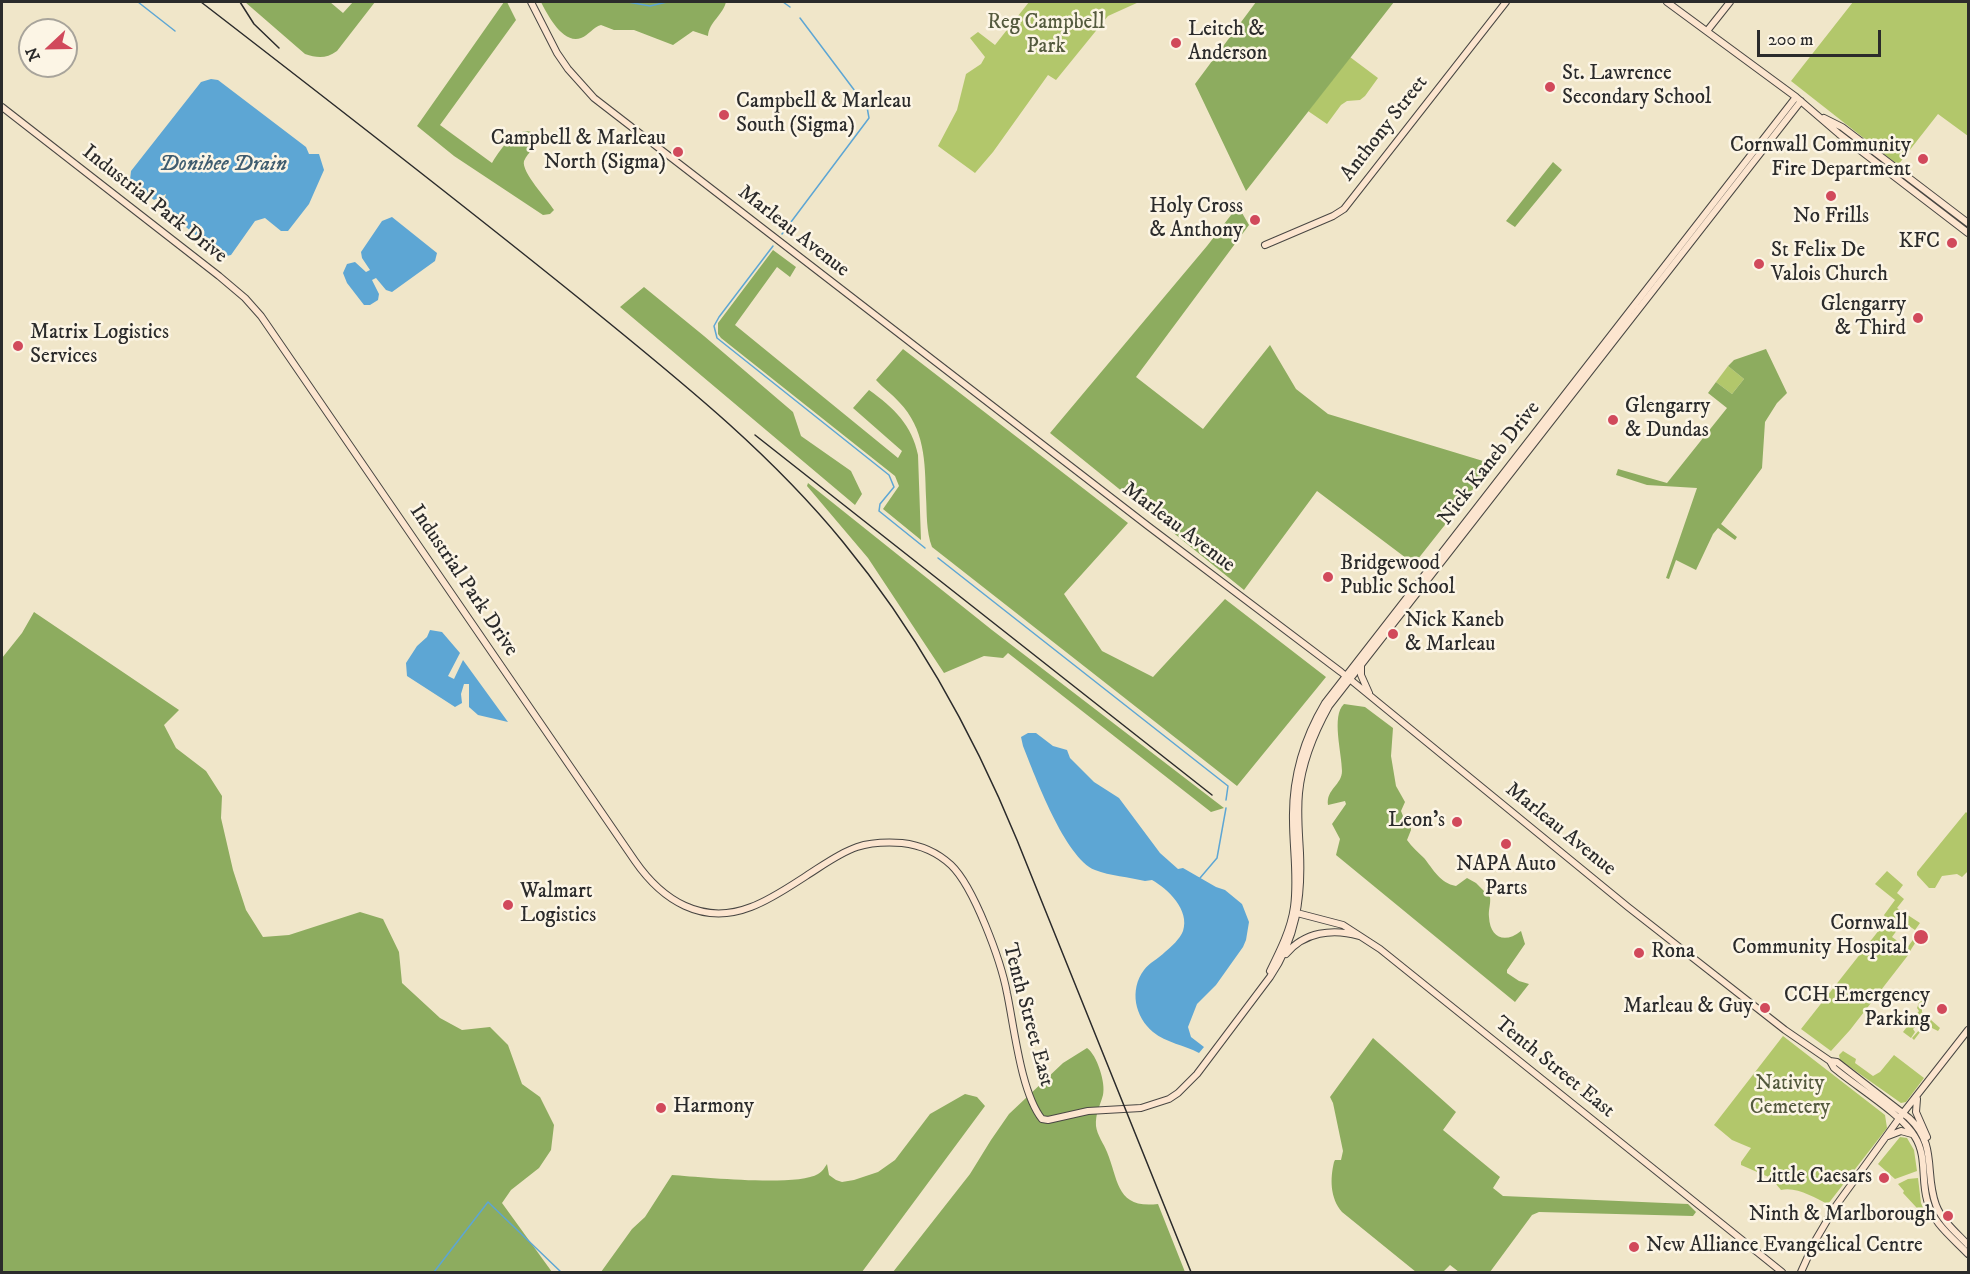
<!DOCTYPE html>
<html>
<head>
<meta charset="utf-8">
<style>
	body { margin:0 }
	#map { position:relative; width:1970px; height:1274px; overflow:hidden; background:#f0e6c9; font-family:"IM FELL DW Pica",serif }
	canvas { display:block }
	.frame { position:absolute; inset:0; border:3px solid #2b2b2b; pointer-events:none }
	.north { position:absolute; left:18px; top:18px; width:60px; height:60px; box-sizing:border-box; background:#fcf5e5; border:2px solid #a8a49b; border-radius:50%; rotate:248deg; font-size:16px; font-weight:700; line-height:24px; text-align:center; color:#2b2b2b }
	.north::after { content:''; display:block; margin:auto; width:21px; height:27px; background:#d1495b; clip-path:polygon(50% 0,100% 100%,50% 72%,0 100%) }
	.scale { position:absolute; left:1757px; top:30px; width:124px; height:27px; box-sizing:border-box; border:3px solid #2b2b2b; border-top:0; padding-left:8px; font-size:18px; line-height:21px; white-space:nowrap; color:#2b2b2b; -webkit-text-stroke:4px #fcf5e5; paint-order:stroke }
</style>
</head>
<body>
<div id="map">
<canvas width="1970" height="1274"></canvas>
<div class="frame"></div>
<div class="north">N</div>
<div class="scale">200 m</div>
</div>
<script>
const c = document.querySelector('canvas').getContext('2d');
c.lineJoin = 'round';
function fill(path, color) {
  c.fillStyle = color;
  c.fill(path, 'evenodd');
}
function stroke(path, color, width, dash) {
  c.strokeStyle = color;
  c.lineWidth = width;
  c.lineCap = dash ? 'butt' : 'round';
  c.setLineDash(dash || []);
  c.stroke(path);
}
function drawText(font, color, halo, rows, align = 'center') {
  c.font = font + ' "IM FELL DW Pica",serif';
  c.lineWidth = 5;
  c.setLineDash([]);
  c.textBaseline = 'middle';
  c.strokeStyle = halo;
  c.fillStyle = color;
  for (const [text, x, y, turn = 0] of rows) {
    c.save();
    c.translate(x, y);
    c.rotate((+turn || 0) * Math.PI / 180);
    c.textAlign = isNaN(turn) ? turn : align;
    if (halo) c.strokeText(text, 0, 0);
    c.fillText(text, 0, 0);
    c.restore();
  }
}
fill(new Path2D(`
	M1029,2H1139L1108,16L1056,80L1048,75L993,152L975,173L938,146L957,110L966,74L981,64L985,57L970,38L978,32L995,45Z
	M1853,2H1968V136L1938,114L1898,165L1791,81Z
	M1350,57L1378,78L1365,96L1360,100L1347,101L1341,105L1327,124L1308,111Z
	M1728,366L1744,379L1732,394L1716,382Z
	M1966,812L1968,814V871L1962,877L1957,874L1942,876L1935,888H1929L1917,875V872Z
	M1887,871L1903,885L1897,893L1904,899L1897,908L1920,923L1915,930L1903,922L1892,937L1907,948L1920,930C1921,938 1911,947 1909,954L1850,1030L1831,1051L1801,1029L1887,920L1884,915L1895,900L1875,884Z
	M1920,1000L1925,1003L1922,1008V1012L1940,1028L1938,1031L1928,1026L1924,1027L1914,1040L1912,1038L1921,1028L1916,1026L1913,1029L1915,1032L1911,1038L1903,1032L1919,1011L1917,1008Z
	M1783,1036L1885,1115L1887,1128L1828,1204C1815,1198 1796,1186 1781,1190L1771,1178L1741,1165V1162L1751,1148L1732,1140L1714,1125Z
	M1843,1051L1856,1059L1855,1063L1873,1076L1880,1072L1894,1055L1924,1078L1906,1102L1901,1103L1840,1060L1839,1055Z
	M1900,1137L1907,1138L1914,1150L1917,1171L1895,1179L1878,1164Z
	M1918,1178L1921,1203L1929,1221L1903,1193L1904,1191L1898,1184L1908,1179Z`), '#b2c76b');
fill(new Path2D(`
	M245,2H330L343,13L353,2H375L337,51C326,59 317,58 305,54Z
	M504,2H507L516,20L440,125L492,163C501,148 520,120 538,136C537,147 528,152 524,161C521,172 548,200 554,210L550,214L543,215L454,156L417,126Z
	M541,2H726C723,15 709,22 708,36L693,31L673,45L634,30H614L601,25C593,27 589,35 581,38C563,45 547,14 541,2Z
	M1256,2H1394L1246,191L1195,84Z
	M1553,162L1562,170L1515,227L1506,221Z
	M1238,206L1249,225L1136,377L1203,429L1270,345L1296,389L1328,414L1493,464L1414,564L1317,491L1244,590L1050,433L1207,246Z
	M773,250L796,267L790,277L777,267L735,325L898,458L902,451L853,408L869,390C894,408 912,425 918,455L921,540L883,509L899,486L895,476L721,338L718,334V323Z
	M644,287L704,336L793,412L801,436L851,471L862,494L855,505L620,307Z
	M903,349L1128,523L1064,594L1102,651L1153,677L1225,599L1326,677L1237,786L932,547C926,531 927,513 926,497C925,461 925,429 899,402C892,394 883,388 876,380Z
	M1766,349L1787,393L1777,403L1765,422L1762,468L1721,524L1737,537L1735,540L1718,528L1713,534L1696,570L1676,560L1669,579L1666,578L1697,488L1647,485L1616,475L1618,469L1667,483L1727,408L1708,393L1716,382L1732,394L1744,379L1728,366L1734,360Z
	M808,483L992,630L1224,808L1211,812L1008,653L1003,658L984,656L944,673L868,558L807,486Z
	M34,612L179,710L164,725L176,748L206,771L222,796L221,818L233,870L246,910L263,937L289,935L360,912L383,919L399,952L402,983L440,1018L462,1030L490,1027L508,1045L522,1084L540,1097L554,1125L551,1150L539,1168L511,1190L502,1203L552,1272H2V658L22,633Z
	M1344,704L1365,707L1393,728L1391,756L1396,786L1405,802L1401,811L1403,816L1411,820V830L1407,840C1412,847 1418,852 1424,858C1433,869 1440,883 1456,886L1467,878L1476,883L1490,897C1491,904 1488,910 1489,917C1490,938 1505,944 1521,931L1525,944L1507,970V973L1519,981L1529,984L1515,1002L1336,855L1340,839L1332,824L1346,804L1345,801L1328,805C1326,789 1342,785 1342,771C1342,753 1331,716 1344,704Z
	M1373,1038L1456,1112L1443,1130L1500,1177L1493,1188L1503,1196L1688,1204L1696,1212L1693,1216L1539,1212L1532,1215L1490,1272H1459L1450,1265L1443,1272H1416L1342,1212C1330,1198 1330,1179 1334,1162L1335,1160H1341L1343,1151L1333,1103L1330,1097Z
	M1087,1048C1097,1055 1106,1083 1103,1095C1100,1106 1095,1114 1096,1126C1097,1135 1104,1144 1107,1152C1119,1181 1116,1209 1158,1204L1185,1272H893L970,1174L991,1140L1009,1114L1063,1063Z
	M965,1094L977,1097L985,1106L862,1272H601L632,1229L645,1217L672,1175C700,1177 797,1187 818,1174C822,1172 825,1167 827,1164L829,1175L836,1180L842,1182L854,1180L878,1172L895,1160L930,1114Z`), '#8dac5f');
fill(new Path2D(`
	M211,79L218,80L306,147L309,154H319L324,170L309,204L288,231H281L265,218L255,221L231,255L222,257L162,207L166,194L154,200L130,180L131,171L201,82Z
	M392,217L437,253L435,261L392,292L386,290L376,278L372,280L379,294L378,300L370,305H364L347,283L343,273L347,264L355,262L366,272L370,270L362,258L361,252L382,221Z
	M430,630L442,632L460,653L448,676L454,679L463,660L508,722L478,715L469,707V684H464L461,694L462,703L455,707L407,676L406,663L417,646L427,637Z
	M1028,733H1036L1053,746L1067,750L1070,758L1094,782L1119,798L1160,853L1178,869L1183,868L1216,887L1225,890L1242,904L1249,922L1246,940L1243,947L1216,985L1197,1004L1188,1027L1191,1037L1204,1047L1199,1053C1185,1045 1166,1043 1153,1032C1135,1017 1129,990 1144,970C1149,963 1158,959 1165,952C1171,947 1180,939 1183,931C1190,910 1168,889 1152,880L1145,881C1129,877 1110,876 1095,870C1065,858 1035,776 1023,746L1021,737Z`), '#5da6d4');
stroke(new Path2D(`
	M138,2L175,31
	M628,2L650,6L667,2
	M783,2L790,7
	M782,234L869,118L867,107L800,18
	M773,246L719,317L714,326L717,338L889,475L894,487L880,504L879,511L925,548
	M938,558L1228,786L1226,800
	M1200,878L1217,858L1226,808
	M434,1272L488,1202L561,1272`), '#5da6d4', 1.5);
const secondary = new Path2D(`
	M531,2L557,53L568,69L594,98L1148,526L1341,672L1628,907L1785,1030L1830,1061L1837,1062L1909,1118C1938,1145 1924,1173 1936,1205C1942,1221 1957,1233 1968,1245
	M1667,2L1796,97L1839,134L1968,233
	M1707,31L1730,2
	M2,107L219,276L245,298L261,316L635,861C662,900 702,926 751,907C770,900 789,887 806,876C822,866 839,853 857,847C872,842 887,842 902,843C920,845 938,853 951,865C974,887 1001,961 1007,993C1014,1026 1021,1093 1042,1119L1048,1120L1088,1111L1141,1108L1169,1099L1178,1093L1197,1074L1270,977C1296,939 1302,898 1300,853C1299,833 1297,813 1299,793C1302,761 1314,733 1329,706L1801,101
	M1824,118L1842,127L1968,223
	M1265,245L1333,216L1344,209L1506,2
	M1361,666V675L1369,693
	M1297,913L1343,925L1380,949L1782,1272
	M1286,954C1304,932 1333,928 1359,936
	M1270,971C1280,951 1291,929 1294,907C1298,878 1293,849 1293,820C1292,777 1303,740 1325,703L1796,97
	M1830,1061L1834,1068C1855,1086 1903,1115 1915,1137C1927,1156 1921,1179 1927,1200C1932,1223 1953,1238 1968,1254
	M1917,1099L1916,1112L1927,1137
	M1888,1136L1901,1131L1912,1134
	M1801,1272L1815,1241L1835,1207L1903,1113L1968,1030`);
stroke(secondary, '#494743', 8);
stroke(secondary, '#fce5cf', 6);
stroke(new Path2D(`
	M201,2C328,100 456,199 581,300C674,376 767,449 843,542C917,632 973,733 1017,840L1191,1272
	M240,2L254,24L279,48
	M755,435L1212,795`), '#2b2b2b', 1.5);
for (const [x, y, r, color] of [
	[1176,43,6,"#d1495b"],
	[1550,87,6,"#d1495b"],
	[724,115,6,"#d1495b"],
	[678,152,6,"#d1495b"],
	[1923,159,6,"#d1495b"],
	[1831,196,6,"#d1495b"],
	[1255,220,6,"#d1495b"],
	[1952,243,6,"#d1495b"],
	[1759,264,6,"#d1495b"],
	[1918,318,6,"#d1495b"],
	[18,346,6,"#d1495b"],
	[1613,420,6,"#d1495b"],
	[1328,577,6,"#d1495b"],
	[1393,634,6,"#d1495b"],
	[1457,822,6,"#d1495b"],
	[1506,844,6,"#d1495b"],
	[508,905,6,"#d1495b"],
	[1921,937,8,"#d1495b"],
	[1639,953,6,"#d1495b"],
	[1765,1008,6,"#d1495b"],
	[1942,1009,6,"#d1495b"],
	[661,1108,6,"#d1495b"],
	[1884,1178,6,"#d1495b"],
	[1948,1216,6,"#d1495b"],
	[1634,1247,6,"#d1495b"]
]) {
  const dot = new Path2D();
  dot.arc(x, y, r, 0, 2 * Math.PI);
  c.fillStyle = color;
  c.fill(dot);
  stroke(dot, '#fcf5e5', 2);
}
drawText('21px', '#545a3e', '#fcf5e5', [
	["Reg Campbell",1046,24],
	["Park",1046,48],
	["Nativity",1790,1085],
	["Cemetery",1790,1109]
]);
drawText('21px', '#2b2b2b', '#fcf5e5', [
	["Leitch &",1188,31],
	["Anderson",1188,55],
	["St. Lawrence",1562,75],
	["Secondary School",1562,99],
	["Campbell & Marleau",736,103],
	["South (Sigma)",736,127],
	["Campbell & Marleau",666,140,"right"],
	["North (Sigma)",666,164,"right"],
	["Cornwall Community",1911,147,"right"],
	["Fire Department",1911,171,"right"],
	["Holy Cross",1243,208,"right"],
	["& Anthony",1243,232,"right"],
	["No Frills",1831,218,"center"],
	["KFC",1940,243,"right"],
	["St Felix De",1771,252],
	["Valois Church",1771,276],
	["Glengarry",1906,306,"right"],
	["& Third",1906,330,"right"],
	["Matrix Logistics",30,334],
	["Services",30,358],
	["Glengarry",1625,408],
	["& Dundas",1625,432],
	["Bridgewood",1340,565],
	["Public School",1340,589],
	["Nick Kaneb",1405,622],
	["& Marleau",1405,646],
	["Leon's",1445,822,"right"],
	["NAPA Auto",1506,866,"center"],
	["Parts",1506,890,"center"],
	["Walmart",520,893],
	["Logistics",520,917],
	["Cornwall",1908,925,"right"],
	["Community Hospital",1908,949,"right"],
	["Rona",1651,953],
	["CCH Emergency",1930,997,"right"],
	["Parking",1930,1021,"right"],
	["Marleau & Guy",1753,1008,"right"],
	["Harmony",673,1108],
	["Little Caesars",1872,1178,"right"],
	["Ninth & Marlborough",1936,1216,"right"],
	["New Alliance Evangelical Centre",1646,1247]
], 'left');
drawText('21px', '#2b2b2b', '#fcf5e5', [
	["Anthony Street",1385,129,-52],
	["Industrial Park Drive",154,205,38],
	["Marleau Avenue",793,232,38],
	["Nick Kaneb Drive",1490,464,-52],
	["Marleau Avenue",1178,528,37],
	["Industrial Park Drive",463,581,56],
	["Marleau Avenue",1560,830,39],
	["Tenth Street East",1027,1015,75],
	["Tenth Street East",1554,1068,39]
]);
drawText('italic 22px', '#3f5c6f', '#fcf5e5', [
	["Donihee Drain",223,165]
]);
</script>
</body>
</html>
